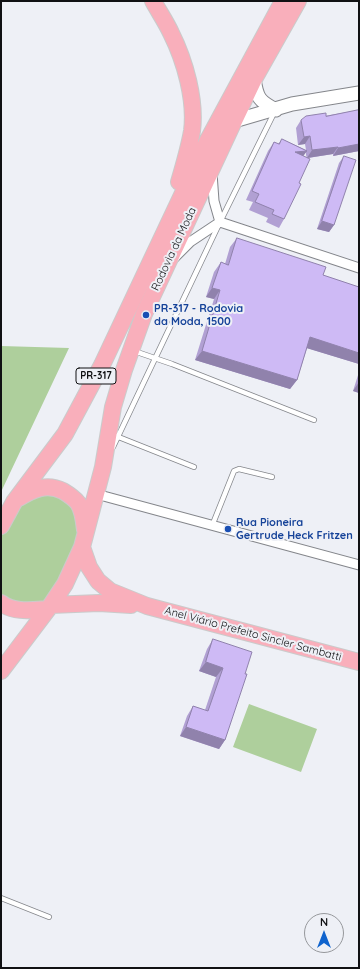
<!DOCTYPE html>
<html>
<head>
<meta charset="utf-8">
<style>
	body { margin:0 }
	#map { position:relative; width:360px; height:969px; overflow:hidden; background:#eef0f6; font-family:Quicksand,sans-serif }
	canvas { display:block }
	.frame { position:absolute; inset:0; border:2px solid #101113; pointer-events:none }
	.north { position:absolute; left:304px; top:913px; width:40px; height:40px; box-sizing:border-box; background:#eef0f6; border:1px solid #95979b; border-radius:50%; rotate:0deg; font-size:11px; font-weight:700; line-height:16px; text-align:center; color:#101113 }
	.north::after { content:''; display:block; margin:auto; width:14px; height:18px; background:#0f63cd; clip-path:polygon(50% 0,100% 100%,50% 72%,0 100%) }
</style>
</head>
<body>
<div id="map">
<canvas width="360" height="969"></canvas>
<div class="frame"></div>
<div class="north">N</div>
</div>
<script>
const c = document.querySelector('canvas').getContext('2d');
c.lineJoin = 'round';
function fill(path, color) {
  c.fillStyle = color;
  c.fill(path, 'evenodd');
}
function stroke(path, color, width, dash) {
  c.strokeStyle = color;
  c.lineWidth = width;
  c.lineCap = dash ? 'butt' : 'round';
  c.setLineDash(dash || []);
  c.stroke(path);
}
function drawText(font, color, halo, rows, align = 'center') {
  c.font = font + ' Quicksand,sans-serif';
  c.lineWidth = 4;
  c.setLineDash([]);
  c.textBaseline = 'middle';
  c.strokeStyle = halo;
  c.fillStyle = color;
  for (const [text, x, y, turn = 0] of rows) {
    c.save();
    c.translate(x, y);
    c.rotate((+turn || 0) * Math.PI / 180);
    c.textAlign = isNaN(turn) ? turn : align;
    if (halo) c.strokeText(text, 0, 0);
    c.fillText(text, 0, 0);
    c.restore();
  }
}
fill(new Path2D(`
	M1,346L69,348L1,492Z
	M30,491L69,494L85,536L51,605L1,603V526Z
	M249,704L317,729L301,772L233,747Z`), '#aecf9c');
const lane = new Path2D(`
	M134,351L172,364L314,420
	M116,436L194,467
	M113,447L220,222L275,111
	M212,526L234,471L239,469L272,477
	M1,898L49,917`);
const street = new Path2D(`
	M212,173L214,201L220,222
	M174,258L190,242L220,222L359,268
	M96,494L359,565`);
const secondary = new Path2D(`
	M254,79C257,98 259,101 276,110
	M234,121L292,104L359,93`);
const highway = new Path2D(`
	M153,1C159,12 166,22 171,33C185,61 196,100 192,131C189,148 184,165 179,182
	M19,498C33,489 47,483 63,491C68,494 74,498 78,503C83,510 84,521 85,530
	M1,526L14,502L65,434L102,365L208,140L283,1
	M82,547L89,567L98,581L110,591L147,606L359,662
	M1,603C14,613 32,610 48,609
	M51,605L99,603L131,605
	M1,671L51,605L65,584L82,547L103,467L113,407L124,370L144,314L234,121L254,79L298,1`);
stroke(lane, '#84868b', 6);
stroke(street, '#84868b', 11);
stroke(secondary, '#84868b', 15);
stroke(highway, '#cacbcb', 18);
stroke(lane, '#fff', 4.5);
stroke(street, '#fff', 9);
stroke(secondary, '#fff', 13);
stroke(highway, '#f9afbb', 16);
fill(new Path2D(`
	M359,110V151L333,156V154L308,158L299,183L284,219L279,228L266,222L268,218L249,210L253,202L246,200L268,151L274,142L278,144L282,139L306,150L305,144L298,145L296,128L301,120ZM306,152V155L307,158L303,156Z
	M344,156L334,225L329,232L317,229L339,163Z
	M237,238L323,275L359,287V364L307,348L297,380L290,389L195,360L214,299L206,297L214,272L221,262L225,264L230,247Z
	M359,372V393L353,391Z
	M213,639L245,674L225,740L219,749L180,736L187,716L193,706L205,710L216,677L199,671L207,649Z`), '#b1a0d3');
fill(new Path2D(`
	M310,136L305,144L298,145L304,137Z
	M359,144V151L333,156L338,148Z
	M338,147L333,154L307,158L312,150Z
	M307,151L301,159L295,152Z
	M322,221L334,225L329,232L317,229Z
	M212,288L220,290L214,299L206,297Z
	M310,337L359,353V364L303,347Z
	M202,351L297,380L290,389L195,360Z
	M359,382V393L353,391Z
	M206,662L223,668L216,677L199,671Z
	M186,727L225,740L219,749L180,736Z`), '#9082ac');
const building = new Path2D(`
	M359,110V144L338,148V147L312,150L310,136L304,137L301,120L306,116L326,113V116Z
	M282,139L307,151L295,152L310,159L299,183L301,184L284,219L272,214L274,210L255,202L259,194L252,191L274,142L279,144Z
	M344,156L356,160L334,225L322,221Z
	M237,238L326,267L323,275L359,287V353L310,337L297,380L202,351L220,290L212,288L221,262L228,265Z
	M213,639L252,652L245,674H247L225,740L186,727L193,706L208,711L223,668L206,662Z`);
fill(building, '#cebaf5');
stroke(building, '#9082ac', 1);
for (const [x, y, r, color] of [
	[146,315,4,"#1a4fb4"],
	[228,529,4,"#1a4fb4"]
]) {
  const dot = new Path2D();
  dot.arc(x, y, r, 0, 2 * Math.PI);
  c.fillStyle = color;
  c.fill(dot);
  stroke(dot, '#eef0f6', 1.5);
}
for (const [x, y, w] of [
	[96,376,40]
]) {
  const box = new Path2D();
  box.roundRect(x - w / 2, y - 8, w, 16, 3);
  c.fillStyle = '#eef0f6';
  c.fill(box);
  stroke(box, '#101113', 1);
}
drawText('bold 10px', '#101113', null, [
	["PR-317",96,376]
]);
drawText('11px', '#101113', '#eef0f6', [
	["Rodovia da Moda",174,249,-65],
	["Anel Viário Prefeito Sincler Sambatti",253,634,15]
]);
drawText('bold 11px', '#164399', '#eef0f6', [
	["PR-317 - Rodovia",154,309],
	["da Moda, 1500",154,322],
	["Rua Pioneira",236,523],
	["Gertrude Heck Fritzen",236,536]
], 'left');
</script>
</body>
</html>
